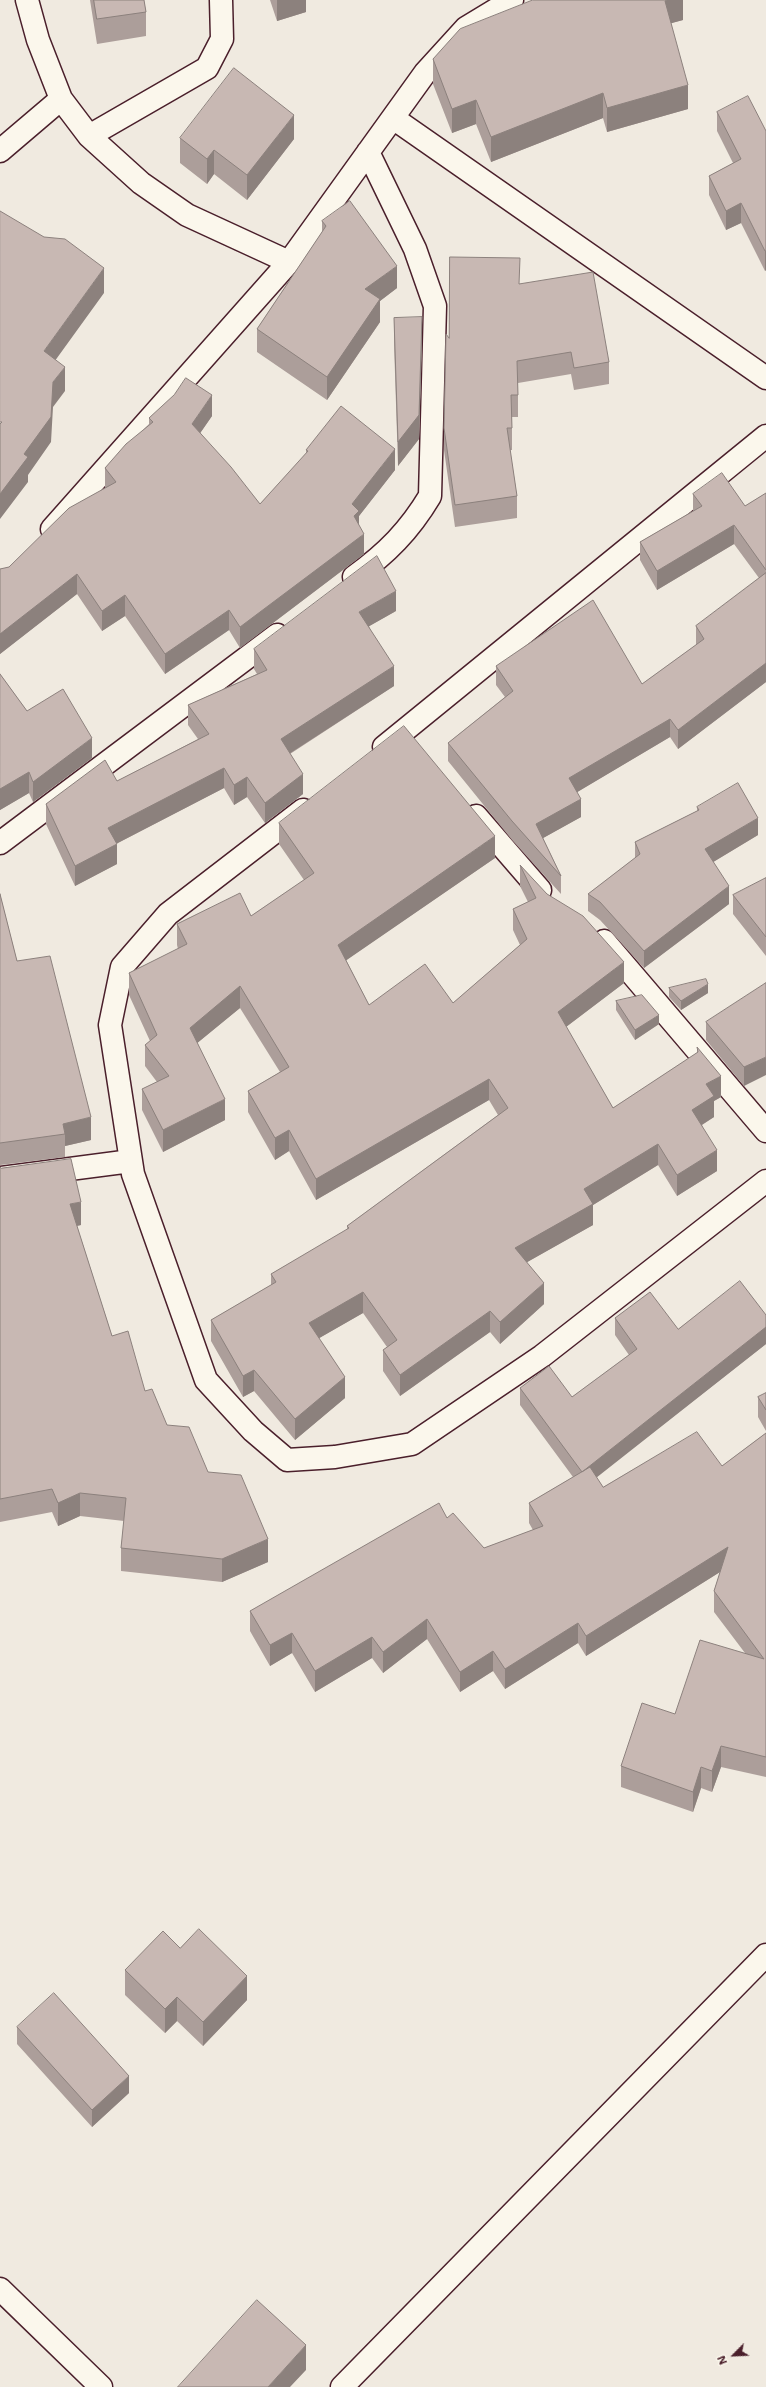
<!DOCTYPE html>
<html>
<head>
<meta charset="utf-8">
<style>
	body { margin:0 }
	#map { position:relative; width:766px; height:2387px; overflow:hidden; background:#f0eae0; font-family:"Shantell Sans",sans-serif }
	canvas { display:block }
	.north { position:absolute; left:714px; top:2335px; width:40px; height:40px; -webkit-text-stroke:3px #fbf7ec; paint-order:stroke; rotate:246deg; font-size:11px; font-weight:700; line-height:16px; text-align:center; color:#4a1f2b }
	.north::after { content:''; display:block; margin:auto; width:14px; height:18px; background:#4a1f2b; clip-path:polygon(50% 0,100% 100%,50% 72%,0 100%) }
</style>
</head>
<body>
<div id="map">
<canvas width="766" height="2387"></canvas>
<div class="north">N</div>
</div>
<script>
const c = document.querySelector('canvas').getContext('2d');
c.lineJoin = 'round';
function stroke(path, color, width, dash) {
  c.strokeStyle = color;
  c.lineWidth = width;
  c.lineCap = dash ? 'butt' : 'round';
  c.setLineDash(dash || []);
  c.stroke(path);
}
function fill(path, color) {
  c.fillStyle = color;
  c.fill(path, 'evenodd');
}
const minor = new Path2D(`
	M27,0L38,40L61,99L89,136L141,183L187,215L289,262L425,73L466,28L512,0
	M393,118L766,378
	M89,136L207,68L222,39L221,0
	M0,151L61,99
	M52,529L289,262
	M354,577C387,553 409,531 430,496L435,306L415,249L368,152
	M384,747L766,436
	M303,810L168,914L122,967L110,1025L133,1174L206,1380L253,1431L287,1460L335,1457L412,1444L542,1356L766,1181
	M476,816L540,890
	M0,843L277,635
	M604,941L766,1131
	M0,1178L131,1161
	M0,2289L101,2387
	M342,2387L766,1955`);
stroke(minor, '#4a1f2b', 25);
stroke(minor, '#fbf7ec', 22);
fill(new Path2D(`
	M90,0H144L146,12V36L97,44Z
	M270,0H306V12L277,21Z
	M683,0V20L671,23L688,109L607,132L603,118L491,162L476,124L452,133L433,84V59Z
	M717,112L766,131V270L765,271L741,223L726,230L709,195V176L733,163L717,131Z
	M180,138L294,139L247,200L214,174L207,184L180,163Z
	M322,221L397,288L380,301V322L327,400L257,352V329L322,232Z
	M520,284L609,362V384L574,390L571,374L518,383V417H512V450H510L517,496V518L455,527L444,450V428L449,338Z
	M394,318L422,341L419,439L398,466L394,343Z
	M212,416L200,433L260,504L306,454V450L395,470L359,516V525L364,554L240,648L229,630L165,674L125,616L102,631L77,594L0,654V569L9,567L105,488V468L149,424V418Z
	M766,493V682L678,749L670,737L577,792L581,817L543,838L561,876V894L512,840L448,761V743L505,697L496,685V666L642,684L696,645V626L759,578L734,544L657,590L640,560V542L693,511V494L745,506Z
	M396,611L369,626L394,686L290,754L303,794L265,823L247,797L234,805L224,788L116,844L117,864L75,886L46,824V804L117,781L198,739L188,725V705L257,674L254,669V649Z
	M0,674L27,711L92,758L33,802L29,793L0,810Z
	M697,807L758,835L713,862L729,904L644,968L600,920L588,911V894L635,858V842L697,811Z
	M279,823L495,858L346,960L369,1005L453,1003L520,945L513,930V909L528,902L520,886V865L624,983L566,1027L613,1108L697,1053V1047L721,1097L714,1101V1117L702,1125L717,1171L677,1196L658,1165L593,1205V1225L527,1262L544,1304L500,1344L490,1332L400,1396L383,1371V1350L387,1347L363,1313L319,1338L345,1398L295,1440L254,1391L243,1397L211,1341V1320L271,1285V1274L347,1230V1226L498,1115L489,1100L316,1200L289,1151L275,1160L248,1112V1091L280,1072L240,1008L197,1043L225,1120L163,1152L142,1110V1089L157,1082L145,1066V1045L150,1041L129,995V973L178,949L177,945V924L251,916L304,880L279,844Z
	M766,878V956L733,914V895Z
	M0,894L17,961L91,1140L65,1146V1157L0,1165Z
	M766,983L744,1086L706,1040V1022Z
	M669,988L708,993L681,1010L669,997Z
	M616,1001L659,1024L635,1040L616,1010Z
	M0,1167L81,1225L77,1226L112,1336L145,1391L167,1425L208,1472L268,1562L222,1582L121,1571V1548L124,1521L80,1516L58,1526L52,1512L0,1522Z
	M766,1315V1344L596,1477L603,1487L722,1466L766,1433V1777L721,1767L712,1792L701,1788L693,1812L621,1787V1766L675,1714L745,1653L714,1612V1591L720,1572L586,1656L578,1643L505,1689L493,1671L460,1692L427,1639L383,1673L372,1658L315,1692L292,1653L270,1666L250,1631V1611L447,1518L484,1548L533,1530L529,1523V1503L573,1477L520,1405V1388L572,1397L629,1355L615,1335V1318L678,1329Z
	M766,1393V1431L758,1417V1397Z
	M180,1948L247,2000L203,2046L177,2021L165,2033L125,1995V1970Z
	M17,2027L129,2093L92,2127L17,2044Z`), '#ac9e9a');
fill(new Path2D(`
	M277,0H306V12L277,21Z
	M667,0H683V20L665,25V1Z
	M688,85V109L607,132V108Z
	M603,93V118L491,162V137Z
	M476,100V124L452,133V109Z
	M294,115V139L247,200V175Z
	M214,150V174L207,184V159Z
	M741,203V223L726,230V211Z
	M765,251H766V270L765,271Z
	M397,266V288L380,301V322L327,400V377L365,289Z
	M104,268V293L44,376V351Z
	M422,317V341L419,439L398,466V442Z
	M65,367V391L53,407L51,442L28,475V482L0,519V494L24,454L53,382Z
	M212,395V416L192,445V424Z
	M395,449V470L359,516V532L354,537L352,504Z
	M734,525V544L657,590V571Z
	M364,534V554L240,648V627Z
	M77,574V594L0,654V634Z
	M396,591V611L359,632V612Z
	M125,595V616L102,631V611Z
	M229,610V630L165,674V654Z
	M766,663V682L678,749V730Z
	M394,666V686L281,759V739Z
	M670,719V737L569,797V778Z
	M92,738V758L33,802V782Z
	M224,768V788L108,848V828Z
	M29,772V793L0,810V789Z
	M303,774V794L265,823V803Z
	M247,777V797L234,805V785Z
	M581,799V817L536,842V824Z
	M758,818V835L705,867V849Z
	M495,836V858L338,966V945Z
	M117,844V864L75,886V866Z
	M729,886V904L644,968V951Z
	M624,962V983L558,1033V1012Z
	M708,984V993L681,1010V1001Z
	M240,986V1008L190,1049V1028Z
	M659,1015V1024L635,1040V1030Z
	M766,1057V1075L744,1086V1067Z
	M721,1076V1097L714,1101V1117L692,1131V1110L706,1084Z
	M489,1079V1100L316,1200V1179Z
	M225,1099V1120L163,1152V1130Z
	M91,1117V1140L65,1146V1134L63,1124Z
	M289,1130V1151L275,1160V1138Z
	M658,1144V1165L593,1205V1225L515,1269V1248L584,1189Z
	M717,1150V1171L677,1196V1175Z
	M81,1202V1225L70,1227V1204Z
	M544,1283V1304L500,1344V1322Z
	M363,1292V1313L309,1344V1323Z
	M490,1311V1332L400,1396V1375Z
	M766,1327V1344L582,1489V1472Z
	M254,1370V1391L243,1397V1376Z
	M345,1377V1398L295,1440V1419Z
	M80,1493V1516L58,1526V1503Z
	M268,1539V1562L222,1582V1559Z
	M728,1547V1567L586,1656V1636Z
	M427,1619V1639L383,1673V1652Z
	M578,1623V1643L505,1689V1669Z
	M292,1633V1653L270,1666V1645Z
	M372,1637V1658L315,1692V1671Z
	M493,1651V1671L460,1692V1672Z
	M721,1746V1767L712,1792V1771Z
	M701,1767V1788L693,1812V1792Z
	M247,1976V2000L203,2046V2022Z
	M177,1997V2021L165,2033V2009Z
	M129,2076V2093L92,2127V2110Z
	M306,2345V2370L290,2387H268Z`), '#8c817d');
const building = new Path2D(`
	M94,0H144L146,12L97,19Z
	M533,0H667L665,1L688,85L607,108L603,93L491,137L476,100L452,109L433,59L460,29Z
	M234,68L294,115L247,175L214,150L207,159L180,138Z
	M748,96L766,131V251H765L741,203L726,211L709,176L741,159L717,112Z
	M350,201L397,266L365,289L380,299L327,377L257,329L326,226L322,221Z
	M0,211L44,237L65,239L104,268L44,351L65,367L53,382L51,417L24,454L28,457L0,494V424L2,422H0Z
	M450,257L520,258L519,284L593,272L609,362L574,368L571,352L517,361L518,395H511L512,428H507L517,496L455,505L444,428L446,334L449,338Z
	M422,317L419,415L398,442L394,318Z
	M186,378L212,395L192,424L231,467L260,504L308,451L306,450L341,406L395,449L352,504L359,511L354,516L364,534L240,627L229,610L165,654L125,595L102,611L77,574L0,634V569L9,567L69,508L116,482L105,468L126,444L153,422L149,418L174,395Z
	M722,473L745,506L766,493V570L734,525L657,571L640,542L702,506L693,494Z
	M377,556L396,591L359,612L394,666L281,739L303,774L265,803L247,777L234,785L224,768L108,828L117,844L75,866L46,804L105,760L117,781L209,734L188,705L267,670L254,649Z
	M766,573V663L678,730L670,719L569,778L581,799L536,824L561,876L512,821L448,743L513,691L496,666L593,600L642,684L704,639L696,626Z
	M0,674L27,711L63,689L92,738L33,782L29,772L0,789Z
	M404,726L495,836L338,945L369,1005L425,964L453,1003L527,939L513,909L536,898L520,865L547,894L583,916L624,962L558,1012L613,1108L698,1052L697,1047L721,1076L706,1084L714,1096L692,1110L717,1150L677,1175L658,1144L584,1189L593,1204L515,1248L544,1283L500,1322L490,1311L400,1375L383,1350L397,1340L363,1292L309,1323L345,1377L295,1419L254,1370L243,1376L211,1320L276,1282L271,1274L349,1228L347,1226L508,1108L489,1079L316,1179L289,1130L275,1138L248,1091L289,1067L240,986L190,1028L225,1099L163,1130L142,1089L169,1076L145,1045L157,1035L129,973L187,944L177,924L240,893L251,916L314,873L279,823Z
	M738,783L758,818L705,849L729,886L644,951L600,902L588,894L640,854L635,842L699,810L697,807Z
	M766,878V937L733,895Z
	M0,894L17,961L50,956L91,1117L63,1124L65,1134L0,1143Z
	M706,979L708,984L681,1001L669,988Z
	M766,983V1057L744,1067L706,1022Z
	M642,995L659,1015L635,1030L616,1001Z
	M71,1159L81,1202L70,1204L112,1336L128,1331L145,1391L152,1389L167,1425L189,1427L208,1472L241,1475L268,1539L222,1559L121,1548L126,1498L80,1493L58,1503L52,1489L0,1499V1167L1,1168Z
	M740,1281L766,1315V1327L582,1472L520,1388L549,1366L572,1397L637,1349L615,1318L650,1292L678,1329Z
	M766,1393V1410L758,1397Z
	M697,1432L722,1466L766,1433V1757L721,1746L712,1771L701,1767L693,1792L621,1766L642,1703L675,1714L700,1640L764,1659L714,1591L728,1547L586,1636L578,1623L505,1669L493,1651L460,1672L427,1619L383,1652L372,1637L315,1671L292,1633L270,1645L250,1611L439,1503L447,1518L453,1513L484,1548L543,1526L529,1503L590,1467L603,1487Z
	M199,1929L247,1976L203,2022L177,1997L165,2009L125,1970L163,1931L180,1948Z
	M54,1993L129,2076L92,2110L17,2027Z
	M257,2300L306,2345L268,2387H178Z`);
fill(building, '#c8b8b3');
stroke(building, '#8c817d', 1);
</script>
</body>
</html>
